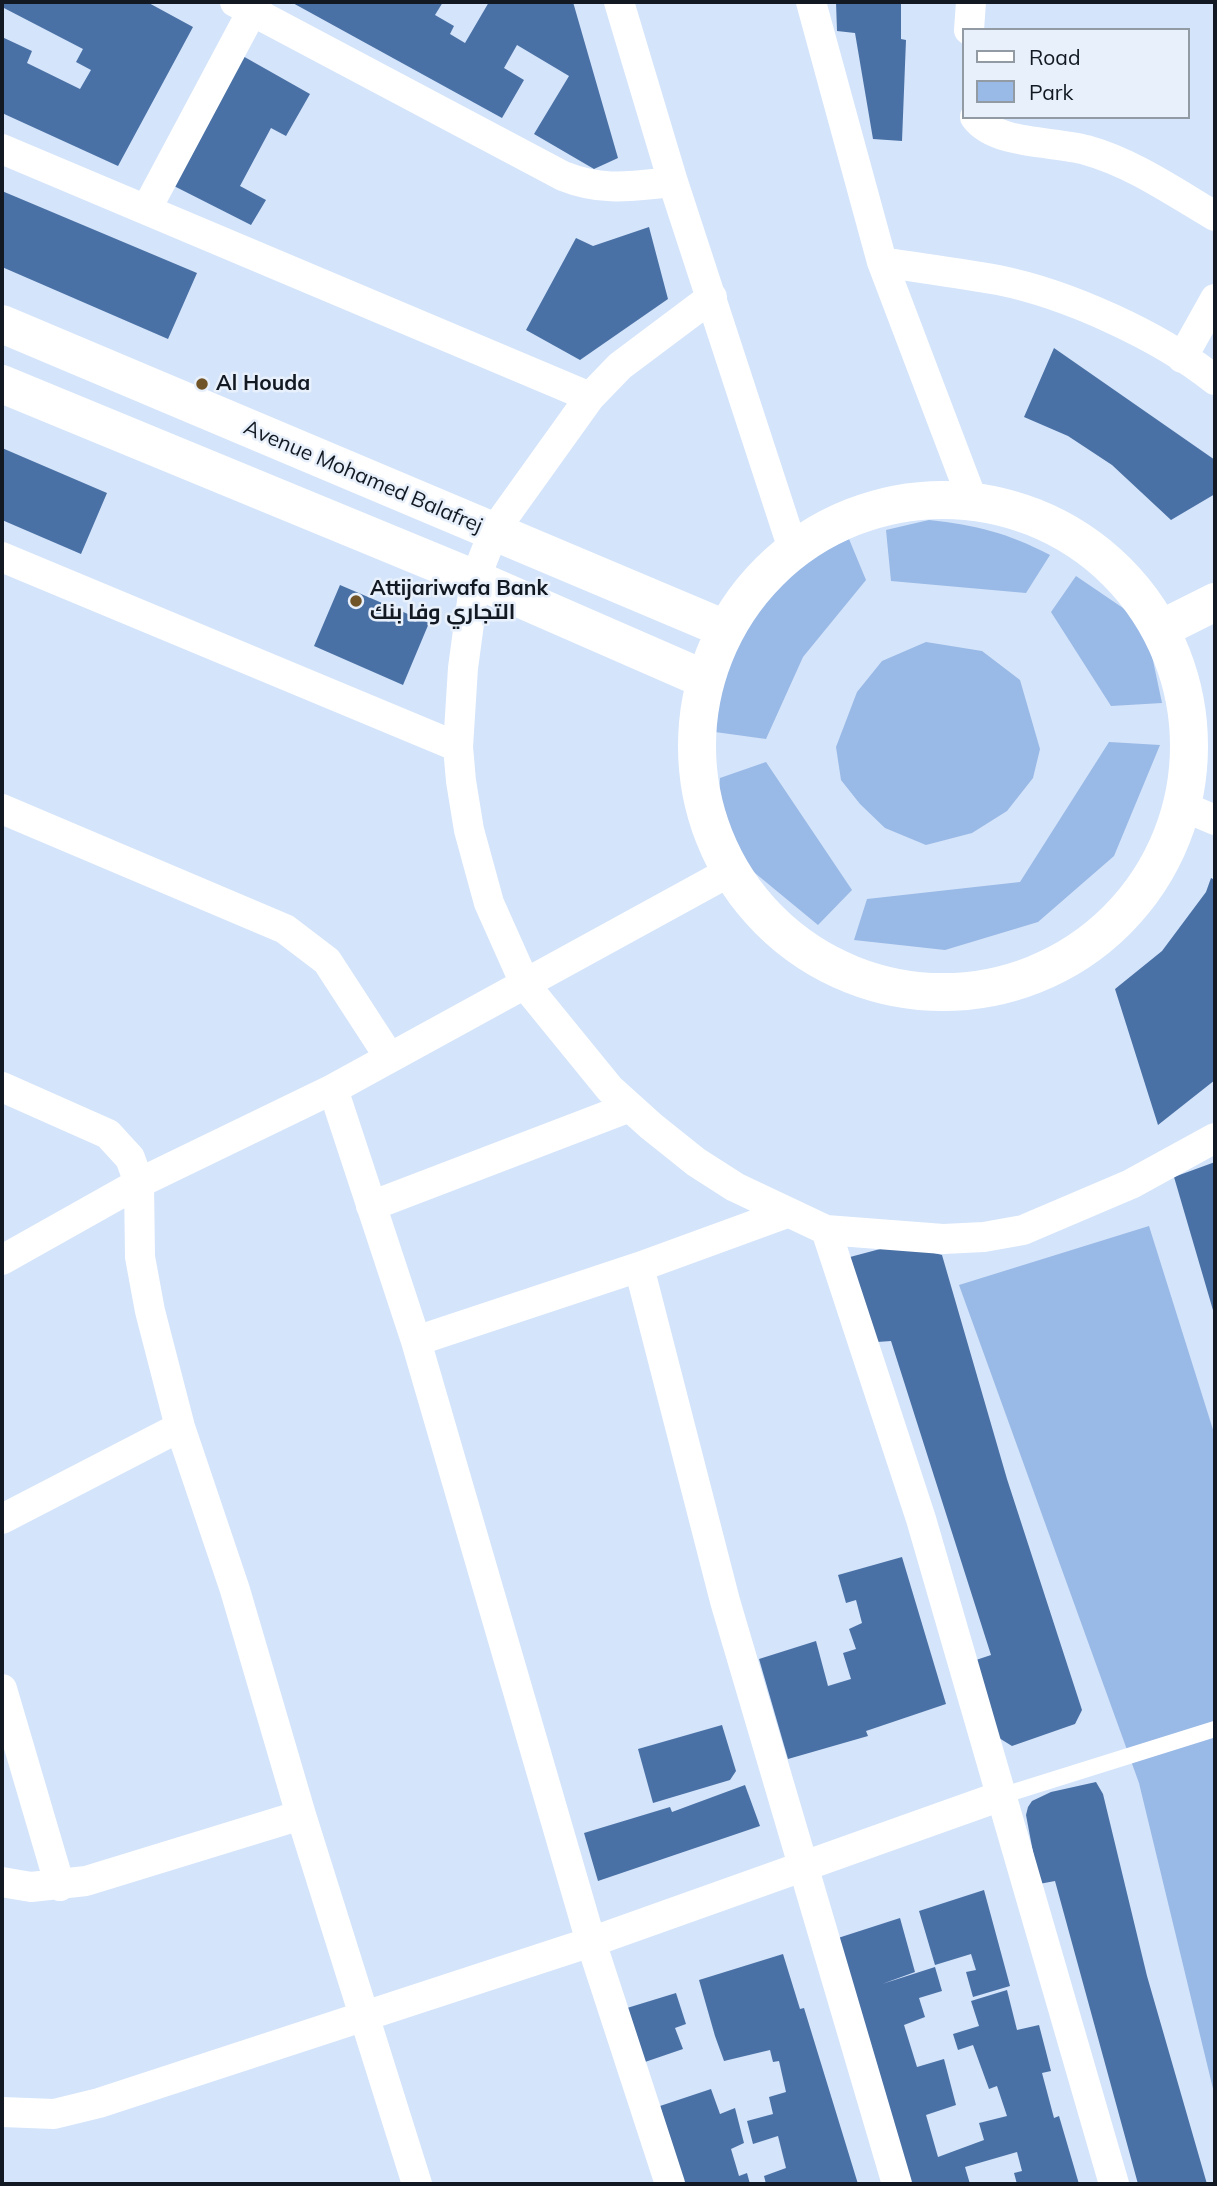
<!DOCTYPE html>
<html>
<head>
<meta charset="utf-8">
<style>
	body { margin:0 }
	#map { position:relative; width:1217px; height:2186px; overflow:hidden; background:#d4e4fa; font-family:Mulish,sans-serif }
	canvas { display:block }
	.frame { position:absolute; inset:0; border:4px solid #121922; pointer-events:none }
	.legend { position:absolute; left:962px; top:28px; width:228px; height:91px; box-sizing:border-box; background:#e8f0fb; border:2px solid #929aa4; margin:0; padding:9px 12px; list-style:none; font-size:21px; color:#121922 }
	.legend li { display:flex; align-items:center; gap:14px; height:35px }
	.legend b { width:35px; border:2px solid #929aa4 }
</style>
</head>
<body>
<div id="map">
<canvas width="1217" height="2186"></canvas>
<div class="frame"></div>
<ul class="legend">
<li><b style="height:9px;background:#fff"></b>Road</li>
<li><b style="height:19px;background:#99b9e6"></b>Park</li>
</ul>
</div>
<script>
const c = document.querySelector('canvas').getContext('2d');
c.lineJoin = 'round';
function fill(path, color) {
  c.fillStyle = color;
  c.fill(path, 'evenodd');
}
function stroke(path, color, width, dash) {
  c.strokeStyle = color;
  c.lineWidth = width;
  c.lineCap = dash ? 'butt' : 'round';
  c.setLineDash(dash || []);
  c.stroke(path);
}
function drawText(font, color, halo, rows, align = 'center') {
  c.font = font + ' Mulish,Cairo,sans-serif';
  c.lineWidth = 5;
  c.setLineDash([]);
  c.textBaseline = 'middle';
  c.strokeStyle = halo;
  c.fillStyle = color;
  for (const [text, x, y, turn = 0] of rows) {
    c.save();
    c.translate(x, y);
    c.rotate((+turn || 0) * Math.PI / 180);
    c.textAlign = isNaN(turn) ? turn : align;
    if (halo) c.strokeText(text, 0, 0);
    c.fillText(text, 0, 0);
    c.restore();
  }
}
fill(new Path2D(`
	M929,520C976,525 1008,533 1050,555L1026,593L891,581L886,530Z
	M849,539L866,580L803,657L766,739L715,732L717,686L738,626L788,568Z
	M1076,576L1145,623L1162,703L1111,706L1051,612Z
	M926,642L982,651L1020,680L1040,749L1033,778L1007,811L972,833L926,845L885,828L860,804L841,780L836,747L857,692L882,661Z
	M1109,742L1160,745L1114,856L1038,922L945,950L854,940L867,899L1020,882Z
	M766,762L852,890L818,925L738,859L717,828L720,778Z
	M1149,1226L1215,1436V2097L1139,1783L959,1285Z`), '#99b9e6');
fill(new Path2D(`
	M2,2H147L193,27L118,166L2,113V37L32,51L27,63L80,89L91,70L76,62L83,49L2,7Z
	M291,2H443L435,15L454,26L450,34L465,43L489,2H573L618,158L594,169L534,134L569,76L517,45L504,68L524,80L502,118Z
	M836,2H901V39L906,40L902,141L873,139L855,33L837,31Z
	M241,55L310,94L286,136L271,128L240,186L266,200L251,225L172,185Z
	M2,191L197,273L168,339L2,267Z
	M649,227L668,299L580,360L526,330L576,238L593,246Z
	M1054,348L1215,460V494L1171,520L1112,465L1068,436L1024,417Z
	M2,448L107,493L81,554L2,520Z
	M340,585L429,623L403,685L314,646Z
	M1211,878L1215,880V1080L1158,1125L1115,989L1162,951L1206,892Z
	M1215,1162V1317L1174,1177Z
	M899,1244L942,1255L1007,1479L1082,1710L1075,1724L1012,1746L999,1738L976,1660L991,1655L891,1341L877,1342L850,1257Z
	M902,1557L946,1704L866,1731L868,1736L788,1759L759,1659L816,1641L828,1686L851,1679L843,1653L856,1649L849,1629L862,1623L856,1600L846,1603L838,1575Z
	M722,1725L736,1771L730,1780L653,1803L638,1749Z
	M1096,1782L1103,1794L1147,1976L1207,2184H1138L1055,1881L1039,1884L1026,1815L1028,1807L1032,1801L1051,1792Z
	M745,1785L760,1826L598,1881L584,1833L670,1807L672,1812Z
	M984,1890L1010,1986L973,1997L966,1972L976,1970L971,1954L935,1965L919,1911Z
	M900,1918L915,1972L882,1984L935,1967L942,1991L919,1998L925,2017L904,2025L917,2067L944,2059L956,2105L926,2115L938,2157L984,2140L979,2123L1007,2116L997,2086L989,2089L973,2045L958,2050L953,2034L979,2026L971,2001L1007,1990L1017,2030L1039,2025L1051,2071L1042,2073L1054,2118L1059,2116L1079,2184H1017L1014,2173L1022,2171L1017,2152L965,2167L970,2184H911L838,1938Z
	M783,1954L800,2009L804,2008L858,2184H766L764,2176L786,2168L778,2136L753,2144L747,2121L773,2114L769,2097L786,2092L779,2061L773,2062L770,2050L724,2061L715,2036L699,1980Z
	M676,1993L686,2024L675,2028L683,2049L645,2062L627,2008Z
	M711,2089L720,2114L735,2108L744,2143L731,2149L739,2176L747,2173L750,2184H683L660,2106Z`), '#4a71a6');
stroke(new Path2D(`
	M1001,1796L1215,1729`), '#fff', 16);
stroke(new Path2D(`
	M235,2L563,176C603,192 632,186 673,182
	M619,2L673,182L793,549
	M811,2L882,262
	M969,30L971,2
	M975,117C995,145 1055,141 1086,150C1133,163 1174,192 1215,216
	M2,149L590,397
	M147,208L257,2
	M712,297L620,366L590,397L494,531L475,579L463,668L458,747L461,781L469,830L489,903L526,986L610,1089L651,1126L696,1162L735,1187L826,1230L943,1239L984,1237L1023,1230L1131,1184L1215,1138
	M1182,358L1215,299
	M972,499L882,262C920,268 959,273 998,280C1068,294 1160,336 1215,380
	M2,557L458,747
	M1182,806L1215,820
	M2,809L285,929L327,961L390,1058
	M2,1087L108,1134L130,1158L139,1183L140,1257L150,1311L180,1427L235,1590L301,1815L417,2184
	M333,1089L416,1341L591,1942L670,2184
	M371,1206L630,1107
	M826,1230L921,1519L1114,2184
	M2,1260L139,1183L333,1089L729,872
	M639,1267L725,1601L897,2184
	M416,1341L639,1267L787,1213
	M2,1519L180,1427
	M2,1689L60,1886
	M2,1882L31,1887L86,1881L301,1815
	M2,2112L54,2114L99,2103L591,1942L1001,1796`), '#fff', 30);
stroke(new Path2D(`
	M2,324L725,629
	M2,384L475,579L704,679
	M697 746a246 246 0 1 1 492 0a246 246 0 1 1-492 0Z
	M1161,629L1215,602`), '#fff', 38);
for (const [x, y, r, color] of [
	[202,384,7,"#705427"],
	[356,601,7,"#705427"]
]) {
  const dot = new Path2D();
  dot.arc(x, y, r, 0, 2 * Math.PI);
  c.fillStyle = color;
  c.fill(dot);
  stroke(dot, '#e8f0fb', 2.5);
}
drawText('bold 21px', '#121922', '#e8f0fb', [
	["Al Houda",216,384],
	["Attijariwafa Bank",370,589],
	["التجاري وفا بنك",370,613]
], 'left');
drawText('21px', '#121922', '#e8f0fb', [
	["Avenue Mohamed Balafrej",363,477,23]
]);
</script>
</body>
</html>
